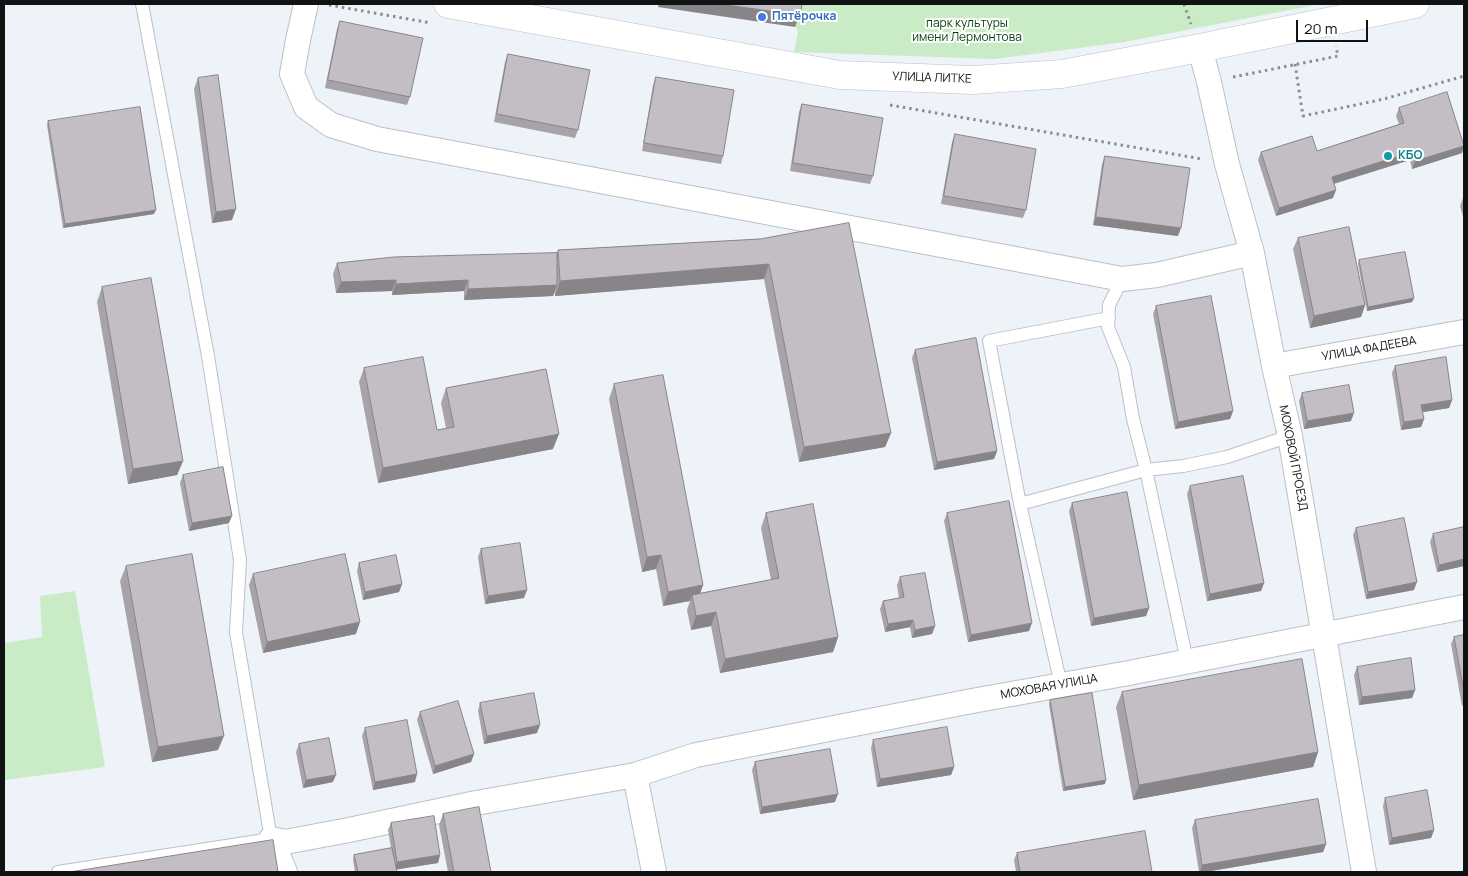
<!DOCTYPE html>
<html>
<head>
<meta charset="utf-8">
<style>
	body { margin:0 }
	#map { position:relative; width:1468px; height:876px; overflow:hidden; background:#edf3f8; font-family:Manrope,sans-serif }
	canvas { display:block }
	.frame { position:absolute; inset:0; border:5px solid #101214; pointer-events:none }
	.scale { position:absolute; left:1296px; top:20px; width:72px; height:22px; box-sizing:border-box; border:2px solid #101214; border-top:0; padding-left:6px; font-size:15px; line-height:18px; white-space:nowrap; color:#101214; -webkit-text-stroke:4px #fff; paint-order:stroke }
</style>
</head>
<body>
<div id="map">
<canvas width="1468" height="876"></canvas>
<div class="frame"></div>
<div class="scale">20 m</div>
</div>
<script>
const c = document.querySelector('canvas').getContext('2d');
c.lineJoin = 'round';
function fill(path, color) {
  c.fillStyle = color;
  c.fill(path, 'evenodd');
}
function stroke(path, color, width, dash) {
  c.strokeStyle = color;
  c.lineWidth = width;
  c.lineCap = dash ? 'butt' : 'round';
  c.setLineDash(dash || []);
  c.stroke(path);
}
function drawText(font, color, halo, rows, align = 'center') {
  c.font = font + ' Manrope,sans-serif';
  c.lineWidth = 4;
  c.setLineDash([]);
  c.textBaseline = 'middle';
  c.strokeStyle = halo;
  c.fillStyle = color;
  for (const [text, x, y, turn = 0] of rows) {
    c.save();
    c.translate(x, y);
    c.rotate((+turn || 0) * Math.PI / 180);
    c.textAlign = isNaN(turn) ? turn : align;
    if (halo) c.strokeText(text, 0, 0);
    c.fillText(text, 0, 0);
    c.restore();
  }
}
fill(new Path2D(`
	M795,4H1320L1125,42L995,59L794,52L798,32L792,20Z
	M75,591L105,767L4,780V643L42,637L40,596Z`), '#c9ecc7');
const lane = new Path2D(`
	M1122,279L1109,305L1108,327L1124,367L1133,419L1146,470L1183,466L1227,457L1290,436
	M1109,318L989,341L1020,504L1146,470L1187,661
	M1020,504L1061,685
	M58,872L271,839L236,632L240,560L208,356L142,4`);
const street = new Path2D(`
	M306,4L298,40L292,74L306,107L331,125L377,139L1122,279L1157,275L1252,253
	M1200,48L1209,82L1227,164L1252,253L1274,366L1290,436L1364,872
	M1274,366L1464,332
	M635,775L654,872
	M285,872L271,839L285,842L349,830L476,803L635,775L696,755L972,701L1129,673L1464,607`);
const secondary = new Path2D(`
	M448,4L840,75L973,80L1062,74L1200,48L1415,4`);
stroke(lane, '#bbc1c6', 14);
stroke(street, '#bbc1c6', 26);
stroke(secondary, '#bbc1c6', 29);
stroke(new Path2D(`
	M1184,4L1191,24
	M329,5L431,23
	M1295,64L1303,116L1384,99L1464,76
	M1233,77L1338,56L1336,46
	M890,105L1202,159`), '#898e91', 3, [2.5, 4]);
stroke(lane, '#fff', 12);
stroke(street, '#fff', 24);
stroke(secondary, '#fff', 28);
fill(new Path2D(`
	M340,21L410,97L407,105L325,88L337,29Z
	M508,54L578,130L575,138L494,122L505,62Z
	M656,77L723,156L721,164L642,151L653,85Z
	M198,78L232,220L212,223L194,89Z
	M802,104L873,176L870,184L790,171L799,112Z
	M1399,108L1464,145L1462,153L1412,169L1410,160L1334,184L1333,198L1276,216L1258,160L1261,152L1317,151L1399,124L1396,116Z
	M48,121L154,214L63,228L47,125Z
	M955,134L1026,210L1023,218L941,204L952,142Z
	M1105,156L1178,236L1093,225L1102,164Z
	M1464,195V220L1460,206Z
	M1298,238L1365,305L1361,317L1310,328L1293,249Z
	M760,239L891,433L885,447L799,462L764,279L555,296V292L553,296L464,300V291L392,295V291L336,293L333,274L337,263L557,253L558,250Z
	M1359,260L1414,298L1412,302L1367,311L1358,264Z
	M102,287L183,461L177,475L128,484L97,302Z
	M1156,306L1233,411L1230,419L1175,429L1153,314Z
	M915,350L997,451L994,459L934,470L912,358Z
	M1395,366L1452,400L1449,408L1422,412L1424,419L1421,427L1401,430L1392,373Z
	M364,368L437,430L446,428L441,403L446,388L553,449L378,483L359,382Z
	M614,384L703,585L700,593L771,580L761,528L766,513L838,637L833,652L720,673L711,626L691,630L687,610L690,601L663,606L656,569L642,572L609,399Z
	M1302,393L1351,421L1304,429L1299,401Z
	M183,475L229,523L189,531L180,483Z
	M1190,486L1264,583L1261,591L1207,601L1187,494Z
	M1072,503L1149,608L1146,616L1091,626L1069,511Z
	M947,513L1029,631L968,642L944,521Z
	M1464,527V566L1437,572L1430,542L1433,534Z
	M1356,528L1414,590L1366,599L1353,535Z
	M481,549L524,598L485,604L478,557Z
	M359,563L402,584L399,592L363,600L357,571Z
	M126,566L218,750L152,762L120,581Z
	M253,574L356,634L263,653L249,585Z
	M900,577L935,626L932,634L912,638L910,627L885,632L880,609L883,601L899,598L897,585Z
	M1464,635V705L1462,706L1451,644L1454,637Z
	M1357,667L1415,690L1412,698L1359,705L1354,675Z
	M1122,692L1318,752L1313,767L1133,800L1116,707Z
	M1050,700L1105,784L1063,791L1049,704Z
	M480,703L537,733L484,744L478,711Z
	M420,712L474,754L471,762L433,774L417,720Z
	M365,728L415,782L373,790L362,736Z
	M873,740L954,767L951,775L877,787L871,748Z
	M299,744L333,782L303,788L296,752Z
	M755,762L835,802L760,814L752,770Z
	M1385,798L1434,830L1431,838L1389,845L1383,806Z
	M443,814L491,872H448L439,825Z
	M1195,820L1326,844L1323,852L1205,872H1199L1192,828Z
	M391,823L440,855L438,863L396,869L397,872H355L353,859L354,855L391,848L388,830Z
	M1017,853L1152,872H1016L1014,860Z`), '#a8a3a9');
fill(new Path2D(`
	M659,4H721L800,15L795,27L658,7Z
	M1464,146L1462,153L1412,169L1415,161Z
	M1412,152L1410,160L1329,185L1332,177Z
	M1336,190L1333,198L1276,216L1279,208Z
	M236,209L232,220L212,223L216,212Z
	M156,210L154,214L63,228L65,224Z
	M1096,217L1181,228L1178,236L1093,225Z
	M769,264L764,279L555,296L560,281Z
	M396,280L392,291L336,293L341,282Z
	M468,280L464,291L392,295L396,284Z
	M557,285L553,296L464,300L468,289Z
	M1414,298L1412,302L1367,311L1368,307Z
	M1365,305L1361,317L1310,328L1314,316Z
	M1452,400L1449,408L1418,413L1421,405Z
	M1233,411L1230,419L1175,429L1178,422Z
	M1354,413L1351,421L1304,429L1307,421Z
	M1424,419L1421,427L1401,430L1404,422Z
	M891,433L885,447L799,462L804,447Z
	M559,434L553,449L378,483L383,468Z
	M997,451L994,459L934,470L937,462Z
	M183,461L177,475L128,484L133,469Z
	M232,516L229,523L189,531L192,523Z
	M661,555L656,569L642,572L647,557Z
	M1464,559V566L1437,572L1439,565Z
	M1417,582L1414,590L1366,599L1368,592Z
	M1264,583L1261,591L1207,601L1210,594Z
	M402,584L399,592L363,600L365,592Z
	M703,585L698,600L692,595L690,601L663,606L668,592Z
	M527,590L524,598L485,604L488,596Z
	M1149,608L1146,616L1091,626L1094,618Z
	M716,612L711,626L691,630L696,616Z
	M913,620L910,627L885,632L888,624Z
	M360,622L356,634L263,653L267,642Z
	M1032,623L1029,631L968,642L971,635Z
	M935,626L932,634L912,638L915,630Z
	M838,637L833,652L720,673L725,659Z
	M1415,690L1412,698L1359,705L1362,697Z
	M540,725L537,733L484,744L487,736Z
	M224,736L218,750L152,762L158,747Z
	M1318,752L1313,767L1133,800L1139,785Z
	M474,754L471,762L433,774L435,766Z
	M954,767L951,775L877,787L880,779Z
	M417,774L415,782L373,790L375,782Z
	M336,775L333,782L303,788L306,780Z
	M1106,780L1105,784L1063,791L1065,787Z
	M838,794L835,802L760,814L762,807Z
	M1434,830L1431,838L1389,845L1392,838Z
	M1326,844L1323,852L1205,872H1200L1202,865Z
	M440,855L438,863L394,870L397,862Z`), '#888589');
const building = new Path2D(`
	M721,4H802L800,15Z
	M340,21L423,38L410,97L328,80Z
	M508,54L590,70L578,130L497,114Z
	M218,75L236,209L216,212L198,78Z
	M656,77L734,90L723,156L644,143Z
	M1447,92L1464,146L1415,161L1412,152L1332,177L1336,190L1279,208L1261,152L1312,136L1317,151L1404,123L1399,108Z
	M802,104L883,118L873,176L793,163Z
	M140,107L156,210L65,224L48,121Z
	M955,134L1036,149L1026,210L944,196Z
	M1105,156L1190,168L1181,228L1096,217Z
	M849,223L891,433L804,447L769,264L560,281L558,250L760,239Z
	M1349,227L1365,305L1314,316L1298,238Z
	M1405,252L1414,298L1368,307L1359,260Z
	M557,253V285L468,289V280L396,284V280L341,282L337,263L394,257Z
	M151,278L183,461L133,469L102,287Z
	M1211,296L1233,411L1178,422L1156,306Z
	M976,338L997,451L937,462L915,350Z
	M423,357L437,430L454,427L446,388L546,369L559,434L383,468L364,368Z
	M1446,357L1452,400L1421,405L1424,419L1404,422L1395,366Z
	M663,375L703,585L668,592L661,555L647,557L614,384Z
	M1349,385L1354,413L1307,421L1302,393Z
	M223,467L232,516L192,523L183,475Z
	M1243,476L1264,583L1210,594L1190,486Z
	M1127,492L1149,608L1094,618L1072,503Z
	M1009,501L1032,623L971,635L947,513Z
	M813,504L838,637L725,659L716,612L696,616L692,595L779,578L766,513Z
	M1404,518L1417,582L1368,592L1356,528Z
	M1464,527V559L1439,565L1433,534Z
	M520,543L527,590L488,596L481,549Z
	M192,554L224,736L158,747L126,566Z
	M345,554L360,622L267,642L253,574Z
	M396,555L402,584L365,592L359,563Z
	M925,573L935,626L915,630L913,620L888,624L883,601L904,597L900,577Z
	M1464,635V692L1454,637Z
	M1411,658L1415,690L1362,697L1357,667Z
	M1302,659L1318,752L1139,785L1122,692Z
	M534,693L540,725L487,736L480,703Z
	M1092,693L1106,780L1065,787L1050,700Z
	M458,701L474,754L435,766L420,712Z
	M407,720L417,774L375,782L365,728Z
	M947,727L954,767L880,779L873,740Z
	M329,738L336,775L306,780L299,744Z
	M830,749L838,794L762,807L755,762Z
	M1427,790L1434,830L1392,838L1385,798Z
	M1318,799L1326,844L1202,865L1195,820Z
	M479,807L491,872H454L443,814Z
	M434,816L440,855L397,862L391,823Z
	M1145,831L1152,872H1020L1017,853Z
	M273,840L278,872H70Z
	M392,848L397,872H358L354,855Z`);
fill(building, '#c3bec4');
stroke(building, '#888589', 1);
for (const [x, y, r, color] of [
	[762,17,5,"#3f7fe0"],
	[1388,156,5,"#0f9aa8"]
]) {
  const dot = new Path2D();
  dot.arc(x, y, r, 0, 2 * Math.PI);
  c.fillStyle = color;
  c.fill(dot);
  stroke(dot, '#fff', 2);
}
drawText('bold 12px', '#366cbe', '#fff', [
	["Пятёрочка",772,17]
], 'left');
drawText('12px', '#063f0b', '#fff', [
	["парк культуры",967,24],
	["имени Лермонтова",967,38]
]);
drawText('12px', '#101214', '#fff', [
	["УЛИЦА ЛИТКЕ",932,78,2],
	["УЛИЦА ФАДЕЕВА",1369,349,-10],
	["МОХОВОЙ ПРОЕЗД",1293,458,79],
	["МОХОВАЯ УЛИЦА",1049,687,-10]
]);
drawText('bold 12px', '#0d838f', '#fff', [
	["КБО",1398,156]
], 'left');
</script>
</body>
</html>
